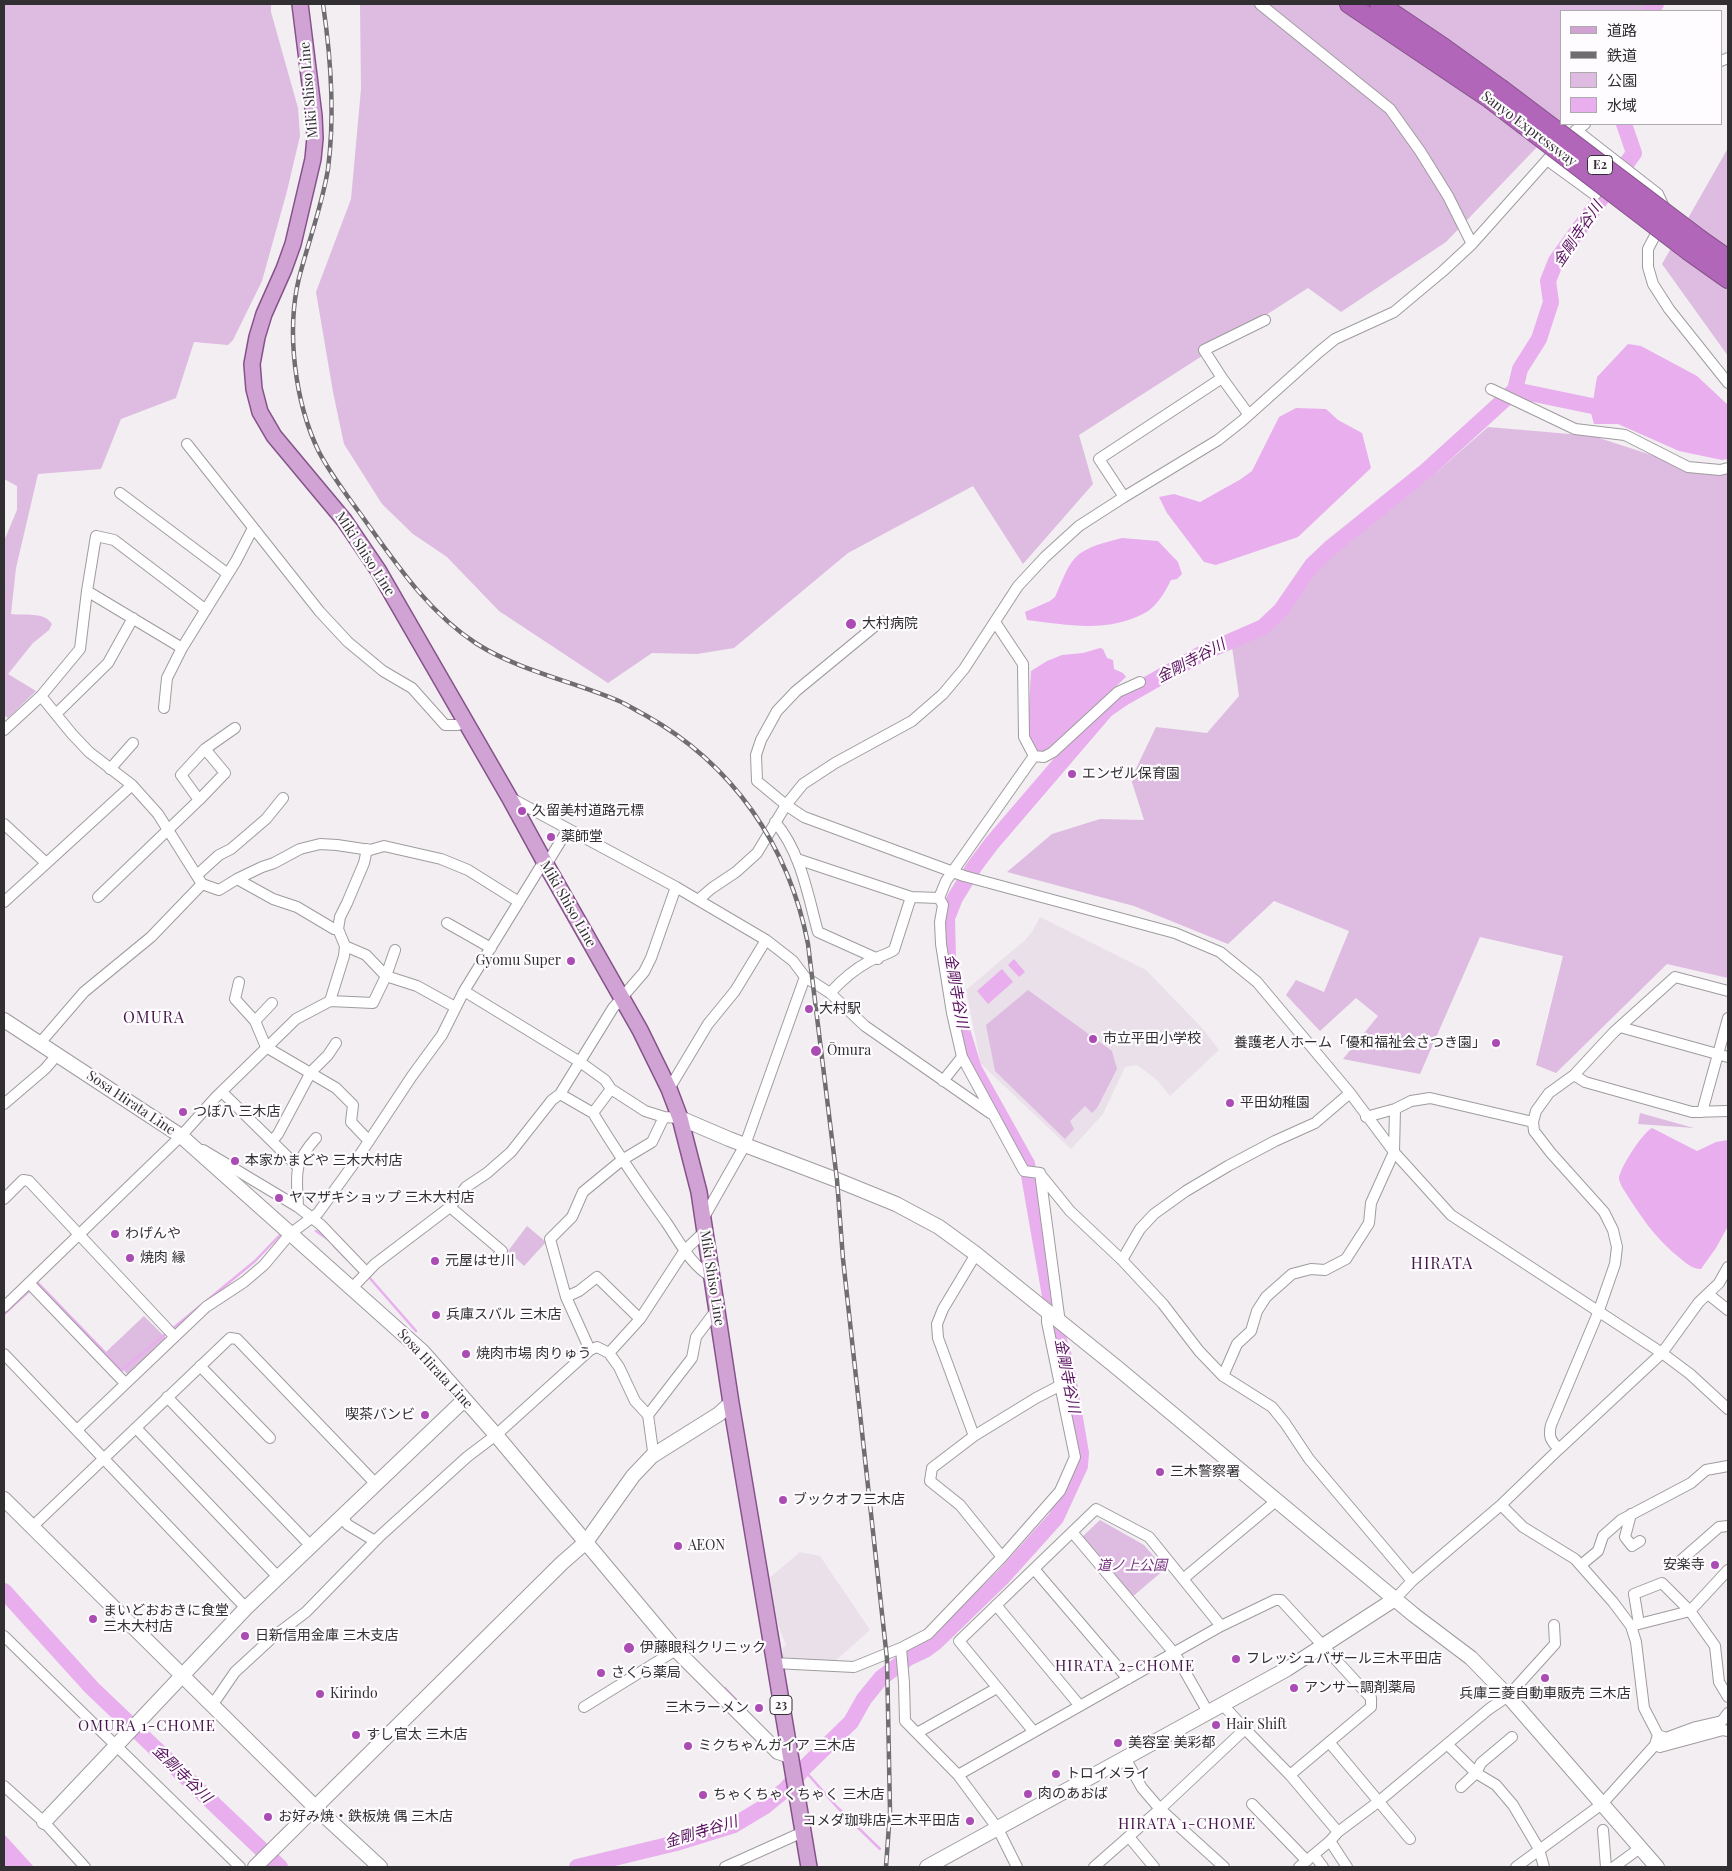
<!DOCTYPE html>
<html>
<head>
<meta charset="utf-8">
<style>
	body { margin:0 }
	#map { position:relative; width:1732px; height:1871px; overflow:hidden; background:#f2eef2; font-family:"Playfair Display","Noto Sans JP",serif }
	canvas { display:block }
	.frame { position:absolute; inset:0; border:5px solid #312f31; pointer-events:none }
	.legend { position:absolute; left:1560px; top:10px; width:162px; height:115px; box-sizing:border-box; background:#fefcff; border:1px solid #acaaad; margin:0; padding:6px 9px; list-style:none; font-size:15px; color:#312f31 }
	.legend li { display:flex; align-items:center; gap:10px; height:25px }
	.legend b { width:25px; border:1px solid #acaaad }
</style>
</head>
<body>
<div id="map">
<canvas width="1732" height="1871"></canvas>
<div class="frame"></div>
<ul class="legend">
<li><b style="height:6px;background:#d1a3d5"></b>道路</li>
<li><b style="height:6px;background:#706d70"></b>鉄道</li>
<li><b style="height:14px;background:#debbe0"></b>公園</li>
<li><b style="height:14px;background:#e9aeed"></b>水域</li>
</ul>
</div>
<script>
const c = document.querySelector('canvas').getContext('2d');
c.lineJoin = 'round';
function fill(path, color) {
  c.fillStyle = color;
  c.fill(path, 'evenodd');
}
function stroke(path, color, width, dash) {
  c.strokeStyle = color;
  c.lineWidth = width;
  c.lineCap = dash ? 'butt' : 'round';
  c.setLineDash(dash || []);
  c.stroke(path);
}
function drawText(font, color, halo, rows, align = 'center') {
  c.font = font + ' "Playfair Display","Noto Sans JP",serif';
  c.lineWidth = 4.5;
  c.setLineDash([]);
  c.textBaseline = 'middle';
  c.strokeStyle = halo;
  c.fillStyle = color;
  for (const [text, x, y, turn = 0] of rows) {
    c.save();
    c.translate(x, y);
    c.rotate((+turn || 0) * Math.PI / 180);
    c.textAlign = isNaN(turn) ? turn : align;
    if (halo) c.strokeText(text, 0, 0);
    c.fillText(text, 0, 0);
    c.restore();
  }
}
fill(new Path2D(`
	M1040,917L1146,970L1203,1029L1219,1050L1170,1096L1157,1080L1137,1065L1125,1067L1103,1114L1071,1149L981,1064L966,990L1024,941L1032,932Z
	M800,1552L820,1556L870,1630L834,1662L782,1657L783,1647L786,1645L772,1609L768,1579Z`), '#e9e0ea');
fill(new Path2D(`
	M4,4H271V12L298,108L300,136L287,191L262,281L233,340L228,345L194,342L176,398L121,419L101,469L38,474L16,568L11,614C24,616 44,611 52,624L49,630L33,643L8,674L36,691L8,718L4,715V541L17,510V486L4,479Z
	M360,4H1653L1648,11H1561V122L1446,242L1341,312L1308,288L1079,435L1093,484L1023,564L973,486L848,553L734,648L697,654L652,653L608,683L499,611L447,557L413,534L382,504L344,444L333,392L316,292L351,199L361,89Z
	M1728,148V356L1662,264Z
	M1488,427L1593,436L1713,475L1728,473V978L1667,964L1556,1073L1536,1065L1563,956L1480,937L1420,1074L1343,1059L1378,1016L1356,998L1320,1031L1286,995L1296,980L1324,992L1349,931L1274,901L1228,944L1134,906L1007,872L1052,834L1100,819L1144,820L1131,779L1156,727L1207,733L1239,696L1232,647L1282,619L1318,566L1438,471Z
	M1028,990L1112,1051L1117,1069L1097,1108L1092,1113L1085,1106L1070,1121L1074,1129L1065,1139L995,1071L986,1025Z
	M1640,1113L1694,1128L1638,1124Z
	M527,1226L546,1242L524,1266L508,1251Z
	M144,1316L165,1337L166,1344L130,1377L106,1352Z
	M1100,1520L1144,1545L1165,1569L1131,1598L1082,1537Z`), '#debbe0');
fill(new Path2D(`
	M1628,344L1641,346L1697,376L1728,405V459L1722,460L1679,451L1618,424H1594L1591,413L1597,377Z
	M1296,408L1326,409L1338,420L1362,433L1371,468L1298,537L1216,565L1204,562L1167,513L1159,497L1174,494L1200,502L1241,479L1252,471L1279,417Z
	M1122,538L1158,541L1178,562L1182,574L1177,579L1171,580C1165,592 1158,604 1148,611C1144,614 1138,616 1134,618C1099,632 1062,624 1027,620L1025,612L1050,601L1055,597C1061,584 1066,568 1075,558C1086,546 1107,542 1122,538Z
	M1100,648L1103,649L1107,658L1113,660L1114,669L1123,673L1126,677L1048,749L1043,752L1036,751L1034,749L1028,728L1031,671L1047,661L1062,655L1083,653Z
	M1014,959L1025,972L1019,977L1008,965Z
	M1002,969L1013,982L988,1004L977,991Z
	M1652,1128L1697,1151L1716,1142L1728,1140V1226L1716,1248L1701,1269C1693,1269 1687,1264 1681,1259C1655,1239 1639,1214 1622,1187C1622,1187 1619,1180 1619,1179C1618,1170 1644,1131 1652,1128Z
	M4,1834L34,1867H4Z`), '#e9aeed');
stroke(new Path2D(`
	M316,1231L329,1240
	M334,1246L348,1260
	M368,1276L416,1331
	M34,1286L38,1283L122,1370L167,1333
	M204,1303L255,1261L281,1234
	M4,1314L30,1290
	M171,1330L200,1306
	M725,1688L745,1709
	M798,1763L837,1807L880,1849
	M277,1867L279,1865`), '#e9aeed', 2.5);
stroke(new Path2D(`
	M1650,11L1656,4
	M1515,390L1592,406
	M4,1591L92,1688L280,1867
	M577,1867L676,1843L734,1825L764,1807L786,1789L803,1769L851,1722L864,1699L881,1678L908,1658L925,1650L936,1642L1003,1577L1056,1518L1080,1466L1081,1453L1065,1360L1056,1330L1027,1164L974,1069L959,1020L952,986L948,959L947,918L955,898L974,867L992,843L1106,710L1125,697L1201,654L1263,627L1281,610L1312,565L1330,548L1427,470L1515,390L1520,369L1539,339L1551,302L1548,281L1556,261L1634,153L1624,124`), '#e9aeed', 16);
const street = new Path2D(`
	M1260,4L1390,109L1420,151L1448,196L1472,244
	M1721,61L1728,58
	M1576,130L1658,194L1663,205L1664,211
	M1547,160L1595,195L1604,181
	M1661,224L1648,249V267L1653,284L1669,309L1728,383
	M1222,378L1204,350L1265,320
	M1491,389L1575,429L1625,435L1688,467L1720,470L1728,468
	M187,444L320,612L348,642L383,671L412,688L445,725H458L465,722
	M120,493L228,574
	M1124,497L1099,459L1222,378L1249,415
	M87,591L96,536L114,540L206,610
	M881,621L796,691L777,711L761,740L756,755L757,781L786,805L804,817L964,876L1175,933L1220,952L1257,982L1350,1093L1394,1152L1451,1215L1662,1353L1690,1374L1728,1409
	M995,622L1023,664L1024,737L1034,756L946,881L939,898L943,905L940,922L941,944L952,1013L962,1057L1024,1171L1040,1173L1060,1323
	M41,696L72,734L89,752L132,785L158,814L202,884L219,890L237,879L262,867L274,863L300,849L320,844L337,845L370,850L384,846L441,859L468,870L519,902
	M164,708L167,678L182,648
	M56,714L108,663L133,618
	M4,730L41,696L80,649L87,591L182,648L236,561L253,528
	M1034,756L1044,757L1053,752L1118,692L1140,682
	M110,769L133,743
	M509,797L676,887L766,940L793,961L805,977L830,993L865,1026L990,1113
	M199,800L225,773L205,749
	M775,822C801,852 808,896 818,932L878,959
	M4,824L45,862
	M797,859L911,897
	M546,865L568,829
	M197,875L219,855L231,849L266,819L283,798
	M237,879L273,899L297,907L334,929H338
	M98,897L199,800L181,775L205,749L235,728
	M698,900L712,888L736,872L757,853L786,805L803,784L835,763L912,721L943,694L964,669L1018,586L1045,557L1079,526L1124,497L1218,440L1242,421L1319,352L1335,339L1394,312L1443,271L1472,244L1547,160L1576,130L1585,124
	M4,902L132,785
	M447,923L491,948
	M345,946L366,955L386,976L417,986L455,1007
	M239,982L235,999L255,1021
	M464,991L580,1062L605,1080L611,1089L645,1111L664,1117L680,1118
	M830,993C841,981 853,970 868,962C876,957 886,955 894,950L911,897L939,898
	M330,1001L373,1003L386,976L395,950
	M272,1003L255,1021L266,1047L336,1088L353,1105L351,1122L369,1141
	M1620,1027L1728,1057
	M40,1043L84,992L151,937L202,884
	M1574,1075L1585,1082L1692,1112L1728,1111
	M943,1081L962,1057
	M611,1089L593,1113C616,1151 640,1186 666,1222C679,1241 692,1267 712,1277
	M669,1089L708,1024L735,991L766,940
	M222,1092L297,1166
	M560,1094L593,1113
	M4,1104L45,1069L58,1054
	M1702,1112L1728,1018
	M1366,1117L1395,1109L1411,1101L1430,1098L1533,1122
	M272,1141L278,1134L311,1072L328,1055L336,1043
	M203,1150L298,1207L321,1225L366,1272
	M1040,1174L1070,1211L1122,1260L1163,1304L1199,1351L1223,1376L1272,1407L1285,1423L1309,1459L1412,1581
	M4,1199L23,1180L29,1181L174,1336
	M298,1207C297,1174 292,1165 316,1138
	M450,1207L502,1251L495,1260
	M703,1219L745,1145L805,977
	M976,1254L943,1309L937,1324L938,1338L974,1436L932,1468L930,1481L960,1505L1002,1557
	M1122,1260L1140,1229L1154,1214L1186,1191L1228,1166L1275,1141L1315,1123L1350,1093
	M29,1283L125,1383
	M352,1288L375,1264L450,1207L466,1187L487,1173L511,1152L552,1100L560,1094L613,1008L644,972L651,958L676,887
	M1708,1294L1728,1310
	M566,1297L579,1291L597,1277L640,1319
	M4,1307L181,1136L216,1097L296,1019L330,1001L344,956L345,946L338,929L340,917L347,903L364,863L367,849
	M590,1350L566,1297L550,1239L572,1217L583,1192L622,1160L652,1142L664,1117
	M609,1353L640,1319L685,1250L705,1231
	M4,1354L246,1608
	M200,1366L270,1438
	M1223,1376L1237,1344L1251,1331L1257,1311L1266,1297L1292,1274L1311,1269L1325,1270L1346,1259L1364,1231L1369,1223L1371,1203L1394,1152L1395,1109
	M167,1397L310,1545
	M648,1415L692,1358L696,1337L717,1309
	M136,1428L278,1577
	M77,1430L206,1307L244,1282L264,1265L290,1234L318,1213L355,1162L412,1076L442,1035L464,991L544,861
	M974,1436L1036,1398L1061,1385
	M1559,1449L1662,1353L1699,1302L1719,1283L1728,1267
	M1501,1505L1523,1527L1575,1559L1613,1602L1631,1626
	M1631,1514L1625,1537L1632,1546L1640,1541
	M341,1516L348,1525L375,1541
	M32,1527L230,1338L237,1339L376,1484
	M1072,1532L1175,1654L1208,1712
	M1679,1562L1719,1527L1728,1526
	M1581,1565L1598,1551L1603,1536L1621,1520L1691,1483L1706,1470L1728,1466
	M1034,1569L1128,1679
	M1183,1579L1276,1501
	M1395,1599L1412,1581L1501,1505L1559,1449C1551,1441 1548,1437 1551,1425L1598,1313L1615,1264L1617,1247L1613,1230L1604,1212L1551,1153L1534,1131L1533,1122L1536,1111L1549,1093L1574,1075L1614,1032L1675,977L1728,991
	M996,1605L1080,1706
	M1639,1624L1634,1594L1662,1583L1690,1611L1715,1646L1719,1682L1728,1697
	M4,1636L240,1867
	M901,1648L904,1683L905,1721L958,1775L998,1829L1017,1867
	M774,1663L854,1667L901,1648L928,1634L1002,1557L1060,1491L1075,1457L1047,1322V1312
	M213,1704L235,1672L273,1637L306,1612L380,1536L467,1457L496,1435L590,1350L597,1347L609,1353L619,1367L635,1401L648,1415L653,1451L652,1456
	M1222,1704L1245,1729
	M584,1707L676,1650
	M1034,1732L959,1641L1096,1509L1149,1537L1221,1626
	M917,1733L997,1688
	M1658,1735L1666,1738L1696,1727L1722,1721L1728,1713
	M1329,1742L1410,1839
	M1447,1744L1476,1773L1496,1785L1513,1805L1539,1849L1544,1867
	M1655,1745L1660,1747L1723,1730L1728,1731
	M1125,1758L1142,1788L1160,1809L1224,1867
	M958,1775L1221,1626L1275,1600H1281L1371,1698V1707L1290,1775L1245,1729L1160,1809L1094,1867
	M1290,1775L1338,1832
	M4,1786L44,1822L85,1867
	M1461,1787L1476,1773L1481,1763L1512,1737
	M1252,1804L1307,1861
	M1603,1830L1606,1867
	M1129,1837L1154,1867
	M1330,1841L1347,1867
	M1314,1855L1323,1867
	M725,1867L803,1832
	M1299,1867L1330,1841L1338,1832L1378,1802L1489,1709L1508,1696L1555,1644L1554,1625
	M1516,1867L1602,1804L1655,1745L1658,1735L1644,1708L1636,1642L1631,1626L1690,1611L1728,1570
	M1614,1867L1640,1848`);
const secondary = new Path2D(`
	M4,1020L181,1136L423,1352L496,1435L676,1650L778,1752L790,1756
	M680,1118L729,1139L837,1180L896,1204L939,1227L976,1254L1115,1366L1414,1615L1471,1658L1508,1696L1657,1867
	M4,1499L315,1807L380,1867
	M44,1822L246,1608L464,1400
	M255,1867L562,1563L586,1542L633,1476L652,1456L719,1414L731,1403
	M927,1867L1287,1669L1395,1599`);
const primary = new Path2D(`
	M300,4L314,116L315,138L313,159L293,244L284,269L264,314L257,337L252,364L254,389L260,412L274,436L344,520L378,570L509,797L544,861L640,1030L669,1089L680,1118L699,1192L703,1219L731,1403L809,1867`);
const highway = new Path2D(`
	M1349,4L1490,99
	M1379,4L1443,47L1500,88
	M1701,240L1728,259
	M1690,252L1728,279`);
stroke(street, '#9f9ca0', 12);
stroke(secondary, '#9f9ca0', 16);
stroke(primary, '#855389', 18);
stroke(highway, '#855389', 20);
stroke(street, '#fff', 10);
stroke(secondary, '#fff', 14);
stroke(primary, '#d1a3d5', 15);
stroke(highway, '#b266b9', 18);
const rail = new Path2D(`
	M323,4C331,58 335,115 328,169C322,206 308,243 299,278C286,332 295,403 319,452C330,473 345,493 359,512C393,559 426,611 477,644C520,671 572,681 619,701C628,705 637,711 645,715C733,764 789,846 808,944L837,1180L843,1259L887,1659L890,1811L886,1867`);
stroke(rail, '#706d70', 4.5);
stroke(rail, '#fefcff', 2.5, [8]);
const highwayBridge = new Path2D(`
	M1500,88L1701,240
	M1490,99L1690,252`);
stroke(highwayBridge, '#855389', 20, []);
stroke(highwayBridge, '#b266b9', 18);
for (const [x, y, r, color] of [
	[851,624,6,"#ab4bb4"],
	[1072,774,5,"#ab4bb4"],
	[522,811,5,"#ab4bb4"],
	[551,837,5,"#ab4bb4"],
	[571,961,5,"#ab4bb4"],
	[809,1009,5,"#ab4bb4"],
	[1093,1039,5,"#ab4bb4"],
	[1496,1043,5,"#ab4bb4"],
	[816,1051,6,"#ab4bb4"],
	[1230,1103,5,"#ab4bb4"],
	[183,1112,5,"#ab4bb4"],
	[235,1161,5,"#ab4bb4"],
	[279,1198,5,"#ab4bb4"],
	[115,1234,5,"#ab4bb4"],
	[130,1258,5,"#ab4bb4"],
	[435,1261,5,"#ab4bb4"],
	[436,1315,5,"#ab4bb4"],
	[466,1354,5,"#ab4bb4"],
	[425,1415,5,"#ab4bb4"],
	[1160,1472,5,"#ab4bb4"],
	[783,1500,5,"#ab4bb4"],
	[678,1546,5,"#ab4bb4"],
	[1715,1565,5,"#ab4bb4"],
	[93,1619,5,"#ab4bb4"],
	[245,1636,5,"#ab4bb4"],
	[629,1648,6,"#ab4bb4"],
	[1236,1659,5,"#ab4bb4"],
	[601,1673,5,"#ab4bb4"],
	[1545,1678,5,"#ab4bb4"],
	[1294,1688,5,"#ab4bb4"],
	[320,1694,5,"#ab4bb4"],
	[759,1708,5,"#ab4bb4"],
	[1216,1725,5,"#ab4bb4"],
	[356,1735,5,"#ab4bb4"],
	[1118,1743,5,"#ab4bb4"],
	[688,1746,5,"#ab4bb4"],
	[1056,1774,5,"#ab4bb4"],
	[1028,1794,5,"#ab4bb4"],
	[703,1795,5,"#ab4bb4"],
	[268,1817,5,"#ab4bb4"],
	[970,1821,5,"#ab4bb4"]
]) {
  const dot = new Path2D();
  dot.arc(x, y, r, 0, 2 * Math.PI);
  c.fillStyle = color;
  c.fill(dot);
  stroke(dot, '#fefcff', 2);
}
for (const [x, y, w] of [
	[1600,165,25],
	[781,1705,22]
]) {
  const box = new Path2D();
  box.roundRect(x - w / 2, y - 9.5, w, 19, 4);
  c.fillStyle = '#fefcff';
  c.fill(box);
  stroke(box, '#312f31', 1);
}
drawText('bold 12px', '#312f31', null, [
	["E2",1600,165],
	["23",781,1705]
]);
drawText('14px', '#312f31', '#fefcff', [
	["Miki Shiso Line",309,90,-95],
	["Sanyo Expressway",1529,129,37],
	["Miki Shiso Line",365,554,57],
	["Miki Shiso Line",568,904,60],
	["Sosa Hirata Line",131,1103,34],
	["Miki Shiso Line",712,1278,81],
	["Sosa Hirata Line",435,1369,47]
]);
drawText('14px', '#312f31', '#fefcff', [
	["大村病院",862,624],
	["エンゼル保育園",1082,774],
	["久留美村道路元標",532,811],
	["薬師堂",561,837],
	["Gyomu Super",561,961,"right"],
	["大村駅",819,1009],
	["市立平田小学校",1103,1039],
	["養護老人ホーム「優和福祉会さつき園」",1486,1043,"right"],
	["Ōmura",827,1051],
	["平田幼稚園",1240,1103],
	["つぼ八 三木店",193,1112],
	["本家かまどや 三木大村店",245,1161],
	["ヤマザキショップ 三木大村店",289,1198],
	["わげんや",125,1234],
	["焼肉 縁",140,1258],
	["元屋はせ川",445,1261],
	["兵庫スバル 三木店",446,1315],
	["焼肉市場 肉りゅう",476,1354],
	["喫茶バンビ",415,1415,"right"],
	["三木警察署",1170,1472],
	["ブックオフ三木店",793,1500],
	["AEON",688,1546],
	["安楽寺",1705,1565,"right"],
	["まいどおおきに食堂",103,1611],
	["三木大村店",103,1627],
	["日新信用金庫 三木支店",255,1636],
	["伊藤眼科クリニック",640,1648],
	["フレッシュバザール三木平田店",1246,1659],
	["さくら薬局",611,1673],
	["アンサー調剤薬局",1304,1688],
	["Kirindo",330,1694],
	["兵庫三菱自動車販売 三木店",1545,1694,"center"],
	["三木ラーメン",749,1708,"right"],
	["Hair Shift",1226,1725],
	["すし官太 三木店",366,1735],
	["美容室 美彩都",1128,1743],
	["ミクちゃんガイア 三木店",698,1746],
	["トロイメライ",1066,1774],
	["肉のあおば",1038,1794],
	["ちゃくちゃくちゃく 三木店",713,1795],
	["お好み焼・鉄板焼 偶 三木店",278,1817],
	["コメダ珈琲店 三木平田店",960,1821,"right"]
], 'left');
drawText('italic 14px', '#76327d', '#fefcff', [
	["道ノ上公園",1132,1566]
]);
drawText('italic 15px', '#560f5c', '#fefcff', [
	["金剛寺谷川",1578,234,-56],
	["金剛寺谷川",1191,661,-28],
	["金剛寺谷川",956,991,80],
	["金剛寺谷川",1067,1376,79],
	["金剛寺谷川",182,1774,44],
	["金剛寺谷川",701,1832,-17]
]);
c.letterSpacing = '1px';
drawText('15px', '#441648', '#fefcff', [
	["HIRATA 2-CHOME",1125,1666],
	["OMURA 1-CHOME",147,1726],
	["HIRATA 1-CHOME",1187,1824]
]);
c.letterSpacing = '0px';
c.letterSpacing = '1px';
drawText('16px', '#441648', '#fefcff', [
	["OMURA",154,1018],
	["HIRATA",1442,1264]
]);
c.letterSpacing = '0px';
</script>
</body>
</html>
